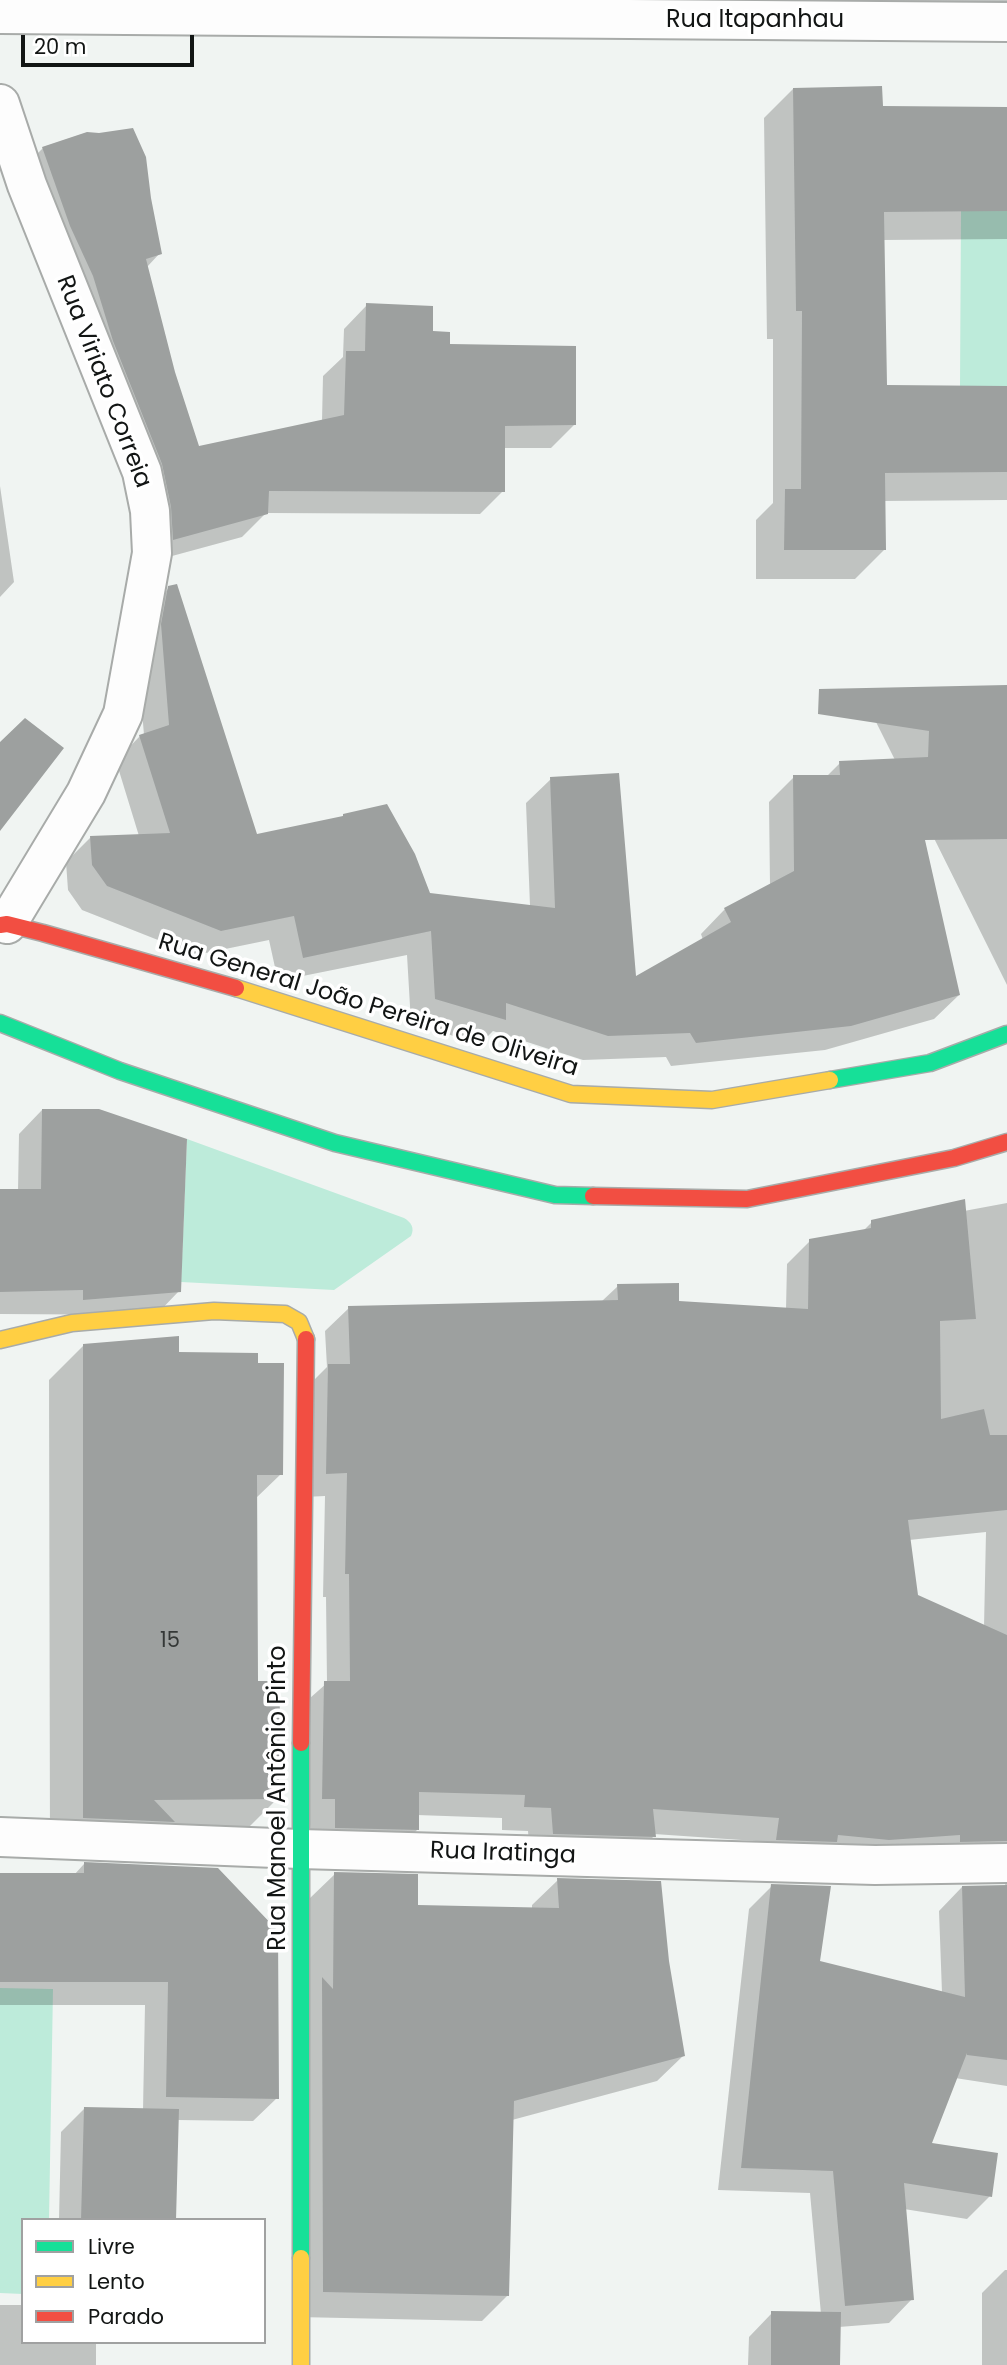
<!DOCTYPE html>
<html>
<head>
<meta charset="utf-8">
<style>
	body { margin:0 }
	#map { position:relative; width:1007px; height:2365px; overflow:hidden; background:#f0f4f2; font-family:Poppins,sans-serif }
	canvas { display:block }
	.legend { position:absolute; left:21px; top:2218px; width:245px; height:126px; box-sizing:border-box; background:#fff; border:2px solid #a0a1a1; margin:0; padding:9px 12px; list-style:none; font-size:21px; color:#121514 }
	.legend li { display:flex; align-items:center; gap:14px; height:35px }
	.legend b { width:35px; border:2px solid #a0a1a1 }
	.scale { position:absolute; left:21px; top:35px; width:173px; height:32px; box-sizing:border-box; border:4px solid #121514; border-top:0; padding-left:9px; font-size:21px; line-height:24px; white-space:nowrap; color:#121514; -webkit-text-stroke:5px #fff; paint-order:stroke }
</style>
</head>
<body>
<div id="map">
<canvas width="1007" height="2365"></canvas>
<ul class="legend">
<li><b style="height:9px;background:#16e098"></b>Livre</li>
<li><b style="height:9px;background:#ffcf43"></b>Lento</li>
<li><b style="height:9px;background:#f24e42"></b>Parado</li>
</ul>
<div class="scale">20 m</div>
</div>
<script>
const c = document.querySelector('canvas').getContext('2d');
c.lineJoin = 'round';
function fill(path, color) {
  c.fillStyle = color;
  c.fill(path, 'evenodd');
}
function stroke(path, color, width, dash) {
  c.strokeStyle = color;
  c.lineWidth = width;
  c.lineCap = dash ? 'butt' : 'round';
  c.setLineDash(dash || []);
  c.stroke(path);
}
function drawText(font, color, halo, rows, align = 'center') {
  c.font = font + ' Poppins,sans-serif';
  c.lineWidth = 7;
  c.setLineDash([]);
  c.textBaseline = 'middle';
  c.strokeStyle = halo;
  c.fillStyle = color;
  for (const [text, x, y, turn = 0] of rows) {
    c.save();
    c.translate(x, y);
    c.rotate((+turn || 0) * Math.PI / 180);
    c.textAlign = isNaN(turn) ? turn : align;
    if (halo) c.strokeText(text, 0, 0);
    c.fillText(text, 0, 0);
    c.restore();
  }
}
fill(new Path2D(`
	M961,211H1007V386H960Z
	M187,1139L404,1218C411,1222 415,1228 411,1236L334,1290L181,1282Z
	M0,1988L53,1989L49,2220H23V2294L0,2293Z`), '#bdebda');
fill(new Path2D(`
	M829,0H1007V16L830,18Z
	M793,89L881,108L1007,109V239L883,240L885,387L1007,388V500L883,501L884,550L855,579H756V520L773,503V339H767L764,118Z
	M43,148L160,253L147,267L173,373L198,448L322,421L323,376L343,357L344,329L367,305L431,333L448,346L574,425L551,448H503V491L480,514L266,513L242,537L150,562L149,531L19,172Z
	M0,486L14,582L0,597Z
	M169,588L256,836L341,818L344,815L429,894L530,906L526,803L551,779L635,979L703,940L701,934L725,909L770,886L769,802L794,777H826L840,763L895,760L874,718L1007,687V985L916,802L959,995L934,1019L825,1050L671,1066L666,1057L583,1060L493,1031L480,1044L411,1023L407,955L278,981L269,940L196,955L82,910L68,890L66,862L91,837L139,836L116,761L140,736L144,735L137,650L144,613Z
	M42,1110L179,1291L156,1315L0,1314V1191H18L19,1134Z
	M1007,1203V2086L955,2078L930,2144L990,2196L967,2219L904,2209L912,2299L889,2323L839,2327L838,2365H748L749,2337L772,2313L821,2314L810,2193L718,2190L749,1909L772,1886L818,1962L942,1993L939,1911L962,1887H1006L1002,1875L754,1863L756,1841L654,1834V1836L631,1860L530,1857L528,1831L502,1830V1818L417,1815V1830L393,1853L312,1851L301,1706L327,1683L326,1597H323L325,1496L304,1497L305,1389L327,1367L325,1331L349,1308L601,1302L618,1286L677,1302L786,1309L787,1264L810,1241L862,1232L872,1222L964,1211ZM986,1532L984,1627L916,1596L909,1540Z
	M83,1346L177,1354L257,1365L281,1474L255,1499L256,1683L277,1799L243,1833L50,1852L49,1380Z
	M84,1864L277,2098L253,2121L177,2120L175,2220H59L61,2132L84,2109L143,2110L145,2005H0V1875H74Z
	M335,1874L416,1907L532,1910V1905L558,1880L667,1961L683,2056L657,2081L512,2120L507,2296L482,2321L298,2317L309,1899Z
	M1005,2270H1007V2365H982V2293Z
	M0,2305H23V2342H96V2365H0Z`), '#0003');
fill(new Path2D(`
	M882,86L883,106L1007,107V211L884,212L887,385L1007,386V472L885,473L886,550H784L785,489H801L802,311H796L793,88Z
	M133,128L146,157L151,198L162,254L146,259L175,372L199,446L344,415L346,351H365L366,303L433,306V331L450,332V344L576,346V425L505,426V492L269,491L268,514L173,540L171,507L162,464L113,341L93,276L70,226L42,147L87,132L99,133Z
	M177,584L257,834L343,816V814L387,804L415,854L430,893L555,908L550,777L619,773L636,976L731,922L724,908L794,871L793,775H840L839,761L928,757L929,731L818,714L819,689L1007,685V839L925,840L960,995L851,1026L696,1043L690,1033L608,1036L506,1003V1020L435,999L431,931L303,958L294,916L221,931L107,886L92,865L90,836L170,833L139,735L169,725L161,624L168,586Z
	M25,718L64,748L0,831V742Z
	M42,1109H99L187,1139L181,1292L83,1300V1290L0,1292V1189H41Z
	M965,1199L976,1319L940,1321L941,1419L984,1409L990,1435H1007V1510L908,1520L918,1595L1007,1635V1841L960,1842V1835L889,1840L838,1835L837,1842L776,1840L779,1818L653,1809L656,1837L553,1834L551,1808L524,1807L525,1795L419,1792V1830L335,1828V1799H322L324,1681H350L349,1574H345L347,1473L326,1474L328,1364H350L348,1306L618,1300L617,1284L679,1283V1301L808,1309L809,1239L871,1228V1220Z
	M179,1336V1352L258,1353V1363H284L283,1475H257L258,1681H280L279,1799L154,1800L175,1822L83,1818V1344Z
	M84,1862L218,1868L278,1931L279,2099L166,2097L168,1982H0V1873H84Z
	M334,1872L418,1874V1905L559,1908L557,1878L661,1881L669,1961L685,2056L514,2101L509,2296L323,2292L322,1977L333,1989Z
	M771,1884L831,1886L820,1961L965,1997L962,1886L1007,1885V2060L967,2055V2053L932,2143L998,2153L992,2197L904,2183L914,2300L845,2306L833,2171L741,2168Z
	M84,2107L179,2109L176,2220H81Z
	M771,2311L841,2312L840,2365H771Z`), '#9da09f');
const street = new Path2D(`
	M0,14L1007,22
	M0,104L27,185L142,472L150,511L152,553L123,714L86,793L7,924
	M0,1837L300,1849L875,1865L1007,1863`);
const fast = new Path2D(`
	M0,1023L120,1071L335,1143L555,1195L593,1196
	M830,1080L930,1063L1007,1034
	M301,2258V1743`);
const slow = new Path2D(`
	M236,988L571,1094L712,1100L830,1080
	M0,1340L72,1323L214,1311L285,1314L299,1322L306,1339
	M301,2258V2365`);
const jam = new Path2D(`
	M0,925L7,924L43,933L236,988
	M593,1196L747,1199L954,1158L1007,1142
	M301,1743L306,1339`);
stroke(street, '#a8aba9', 42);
stroke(fast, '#a8aba9', 19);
stroke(slow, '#a8aba9', 19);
stroke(jam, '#a8aba9', 19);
stroke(street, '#fdfdfd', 38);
stroke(fast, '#16e098', 16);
stroke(slow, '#ffcf43', 16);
stroke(jam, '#f24e42', 16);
drawText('21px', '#353837', null, [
	["15",170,1642]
]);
drawText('24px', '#121514', '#fff', [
	["Rua Itapanhau",755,21],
	["Rua Viriato Correia",103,382,69],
	["Rua General João Pereira de Oliveira",368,1006,17],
	["Rua Manoel Antônio Pinto",279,1798,-90],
	["Rua Iratinga",503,1854,2]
]);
</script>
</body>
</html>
